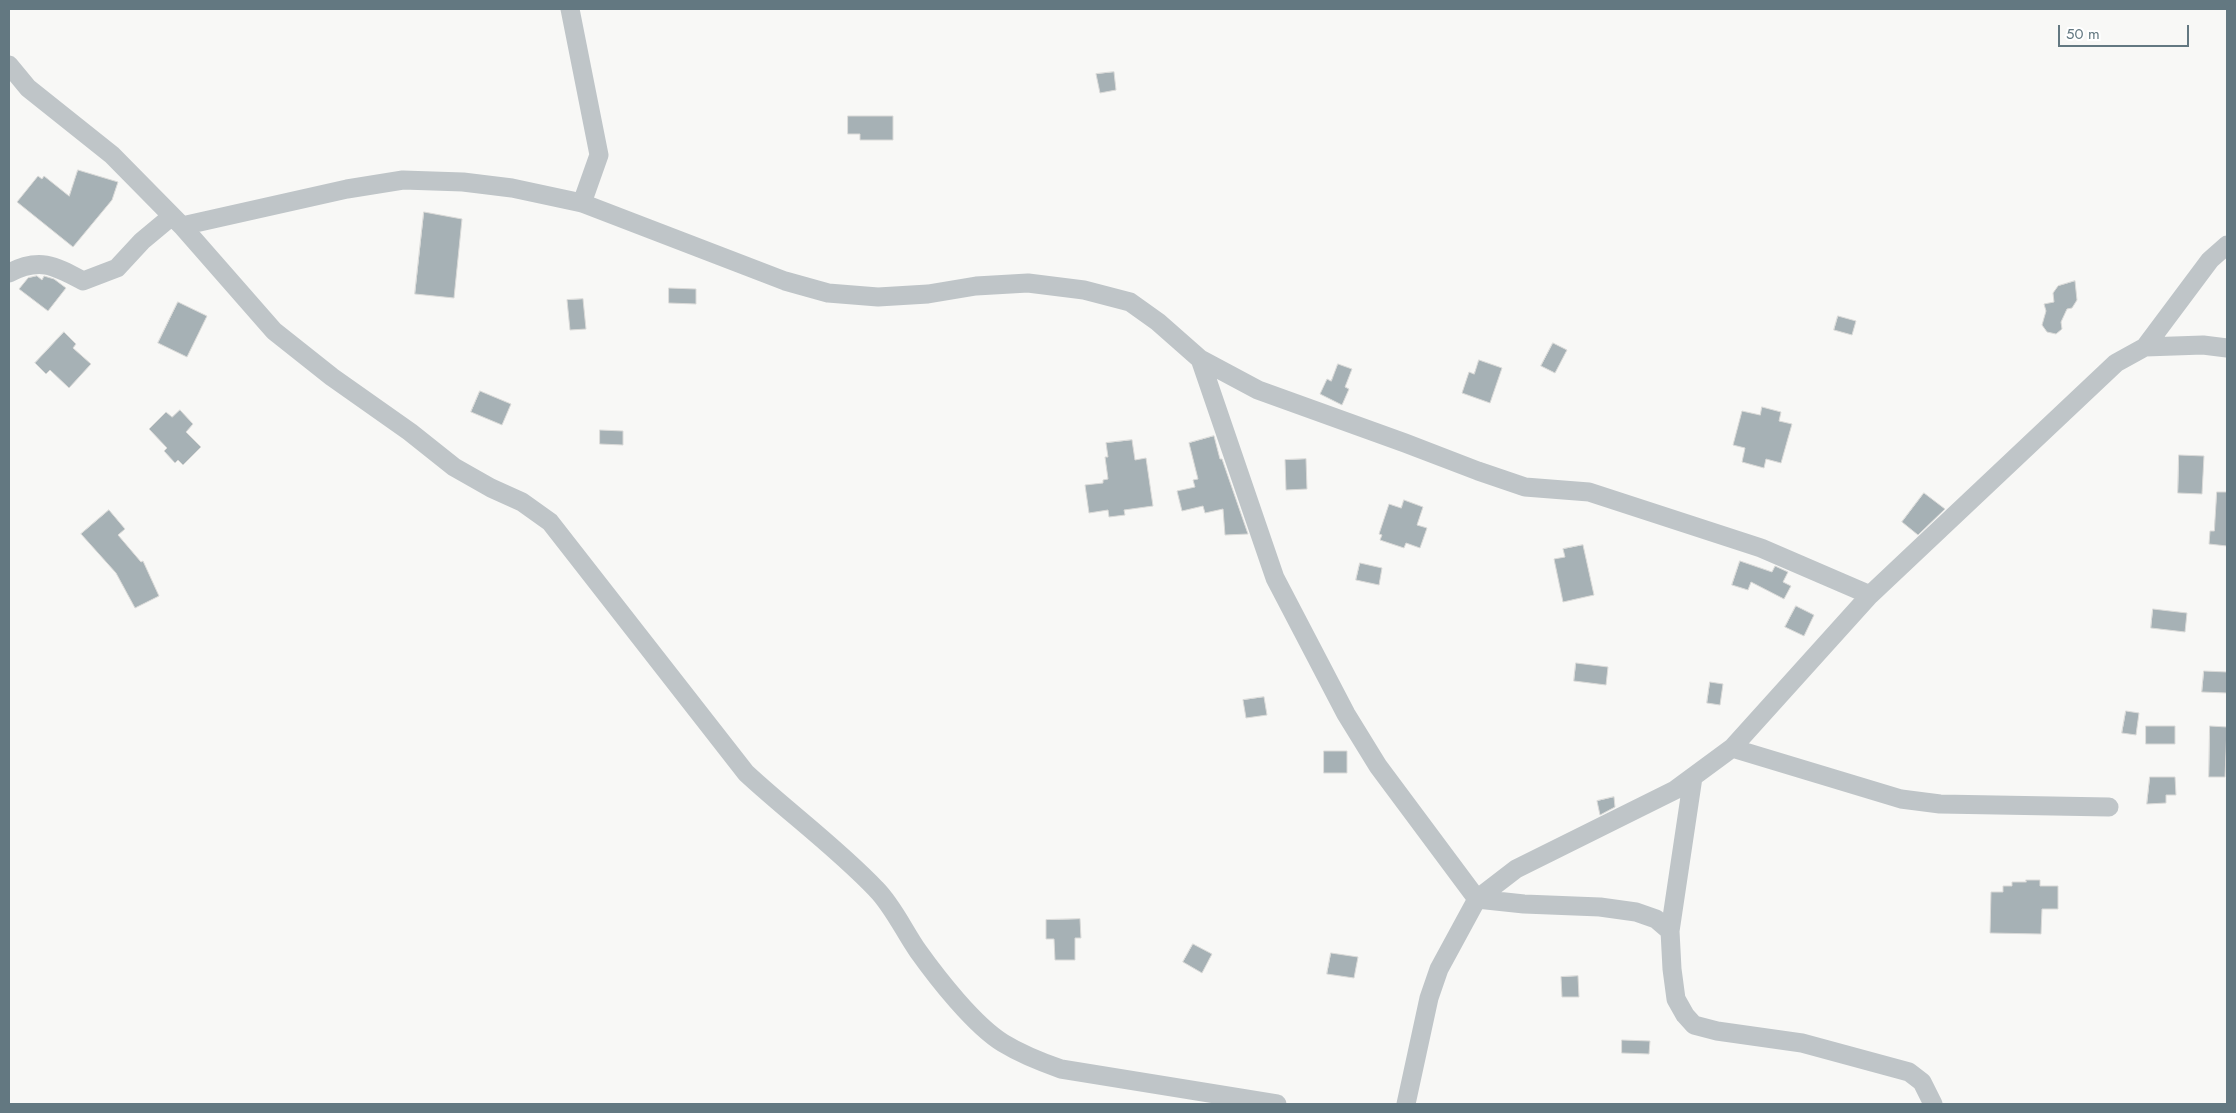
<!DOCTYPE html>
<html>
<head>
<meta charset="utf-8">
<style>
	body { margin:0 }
	#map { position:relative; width:2236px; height:1113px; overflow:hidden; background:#f8f8f6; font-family:Jost,sans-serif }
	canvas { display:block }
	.frame { position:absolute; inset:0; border:10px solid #637881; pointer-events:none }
	.scale { position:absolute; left:2058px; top:25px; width:131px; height:22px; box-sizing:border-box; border:2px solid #637881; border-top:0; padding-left:6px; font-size:15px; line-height:18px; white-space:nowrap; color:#637881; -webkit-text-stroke:4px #fff; paint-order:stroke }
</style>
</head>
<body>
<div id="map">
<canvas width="2236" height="1113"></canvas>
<div class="frame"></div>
<div class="scale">50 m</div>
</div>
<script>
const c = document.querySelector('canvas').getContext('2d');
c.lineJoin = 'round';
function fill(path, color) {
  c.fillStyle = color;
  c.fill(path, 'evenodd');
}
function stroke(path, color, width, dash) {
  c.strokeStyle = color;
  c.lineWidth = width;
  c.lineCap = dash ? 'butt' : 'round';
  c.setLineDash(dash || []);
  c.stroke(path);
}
const building = new Path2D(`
	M1114,72L1116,90L1100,93L1096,74Z
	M848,116H893V140H860V134H848Z
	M78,170L118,182L112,200L73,247L17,202L38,176L42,179L44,176L69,196Z
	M424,212L462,219L454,298L415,294Z
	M37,276L42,280L44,276L54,279L66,288L48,311L19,289L28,278Z
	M2075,281L2077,300L2072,308L2067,309L2061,322L2062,329L2056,334L2047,332L2042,325L2046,311L2044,304L2054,302L2053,293L2058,286Z
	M669,288L696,289V304L669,303Z
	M583,299L586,329L570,330L567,300Z
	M178,302L207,316L187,357L158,343Z
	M1838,316L1856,321L1852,335L1834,330Z
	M64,332L76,344L73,348L91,364L69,388L50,370L46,374L35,363Z
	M1553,343L1567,350L1555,373L1541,366Z
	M1479,360L1502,368L1490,403L1462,393L1469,372L1474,374Z
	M1338,364L1352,369L1345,387L1349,389L1342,405L1320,394L1327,379L1331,381Z
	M480,391L511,404L502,425L471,412Z
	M1762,407L1781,412L1779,421L1792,424L1781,463L1766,459L1764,468L1742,462L1745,448L1733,445L1742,411L1760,415Z
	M180,410L193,424L186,432L201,447L183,465L178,460L175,463L164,451L167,448L149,429L166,412L172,417Z
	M600,430L623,431V445L600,444Z
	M1214,436L1220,459H1222L1248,534L1225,535L1223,509L1205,513L1203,506L1182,511L1177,491L1195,487L1193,480L1198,479L1189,443Z
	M1132,440L1135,460L1146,458L1153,506L1124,510L1125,515L1109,517L1108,510L1089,513L1085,485L1103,483V480L1108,479L1105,457H1108L1106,443Z
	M2179,455L2204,456L2202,494L2178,493Z
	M1306,459L1307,489L1286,490L1285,460Z
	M2217,492H2227V546L2209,544L2210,531H2214Z
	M1924,493L1945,509L1918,535L1902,522Z
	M1404,500L1423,507L1417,525L1427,528L1420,548L1406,543L1404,548L1380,540L1382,535L1379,534L1389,504L1401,508Z
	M109,510L125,529L118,535L141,562L143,561L159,596L135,608L116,573L81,534Z
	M1583,545L1594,595L1563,602L1554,559L1565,557L1563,549Z
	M1740,561L1772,572L1775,566L1788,572L1783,582L1791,586L1784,599L1751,582L1748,590L1732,585Z
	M1360,563L1382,568L1379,585L1356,580Z
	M1796,606L1814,615L1804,636L1785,627Z
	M2153,609L2187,613L2185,632L2151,628Z
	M1576,663L1608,667L1606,685L1574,681Z
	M2204,671L2227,672V693L2202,692Z
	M1710,682L1723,684L1720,705L1707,703Z
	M1264,697L1267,715L1246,718L1243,700Z
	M2126,711L2139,713L2136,735L2122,733Z
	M2146,726H2175V744H2146Z
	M2210,726L2227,727L2225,777H2209Z
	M1324,751H1347V773H1324Z
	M2150,777H2175L2176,795H2166V803L2147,804Z
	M1614,797L1615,807L1600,815L1597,801Z
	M2026,880H2040V886H2058V909H2042L2041,934L1990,933L1991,892H2003V886H2012V882H2026Z
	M1080,919L1081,938H1075V960H1055L1054,939H1046V920Z
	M1193,944L1212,954L1202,973L1183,962Z
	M1331,953L1358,957L1354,978L1327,974Z
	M1578,976L1579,997H1562L1561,977Z
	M1622,1040L1650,1041L1649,1054L1622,1053Z`);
fill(building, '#a6b1b5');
stroke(building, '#dadad8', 1);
stroke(new Path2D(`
	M570,9L599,155L582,203
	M9,65L28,88L112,155L182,226L274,331L332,377L410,432L454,467L491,488L522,502L550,522L746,773C788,812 836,847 876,889C893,906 904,931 918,951C938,979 974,1025 1003,1043C1021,1054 1041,1062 1061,1069L1277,1104
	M182,226L347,189L403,180L463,182L512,188L582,203L785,281L828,293L878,297L928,294L976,286L1028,283L1084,290L1130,302L1158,322L1200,359L1258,390L1405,443L1478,471L1525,487L1589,492L1761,548L1870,595
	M9,273C40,257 55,266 83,281L117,268L142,241L172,216
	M2145,347L2203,345L2227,348
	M1200,359L1275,578L1346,714L1378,766L1477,899L1524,904L1600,907L1636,912L1656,919L1670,931
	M1732,748L1901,799L1940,804L2109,807
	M1693,777L1670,931L1672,969L1676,999L1685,1015L1694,1025L1717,1031L1802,1043L1909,1072L1922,1082L1933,1104
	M1406,1104L1429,998L1439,969L1477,899L1516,869L1675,790L1732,748L1870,595L2116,363L2145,347L2210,260L2227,245`), '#bfc5c8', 19);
</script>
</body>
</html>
